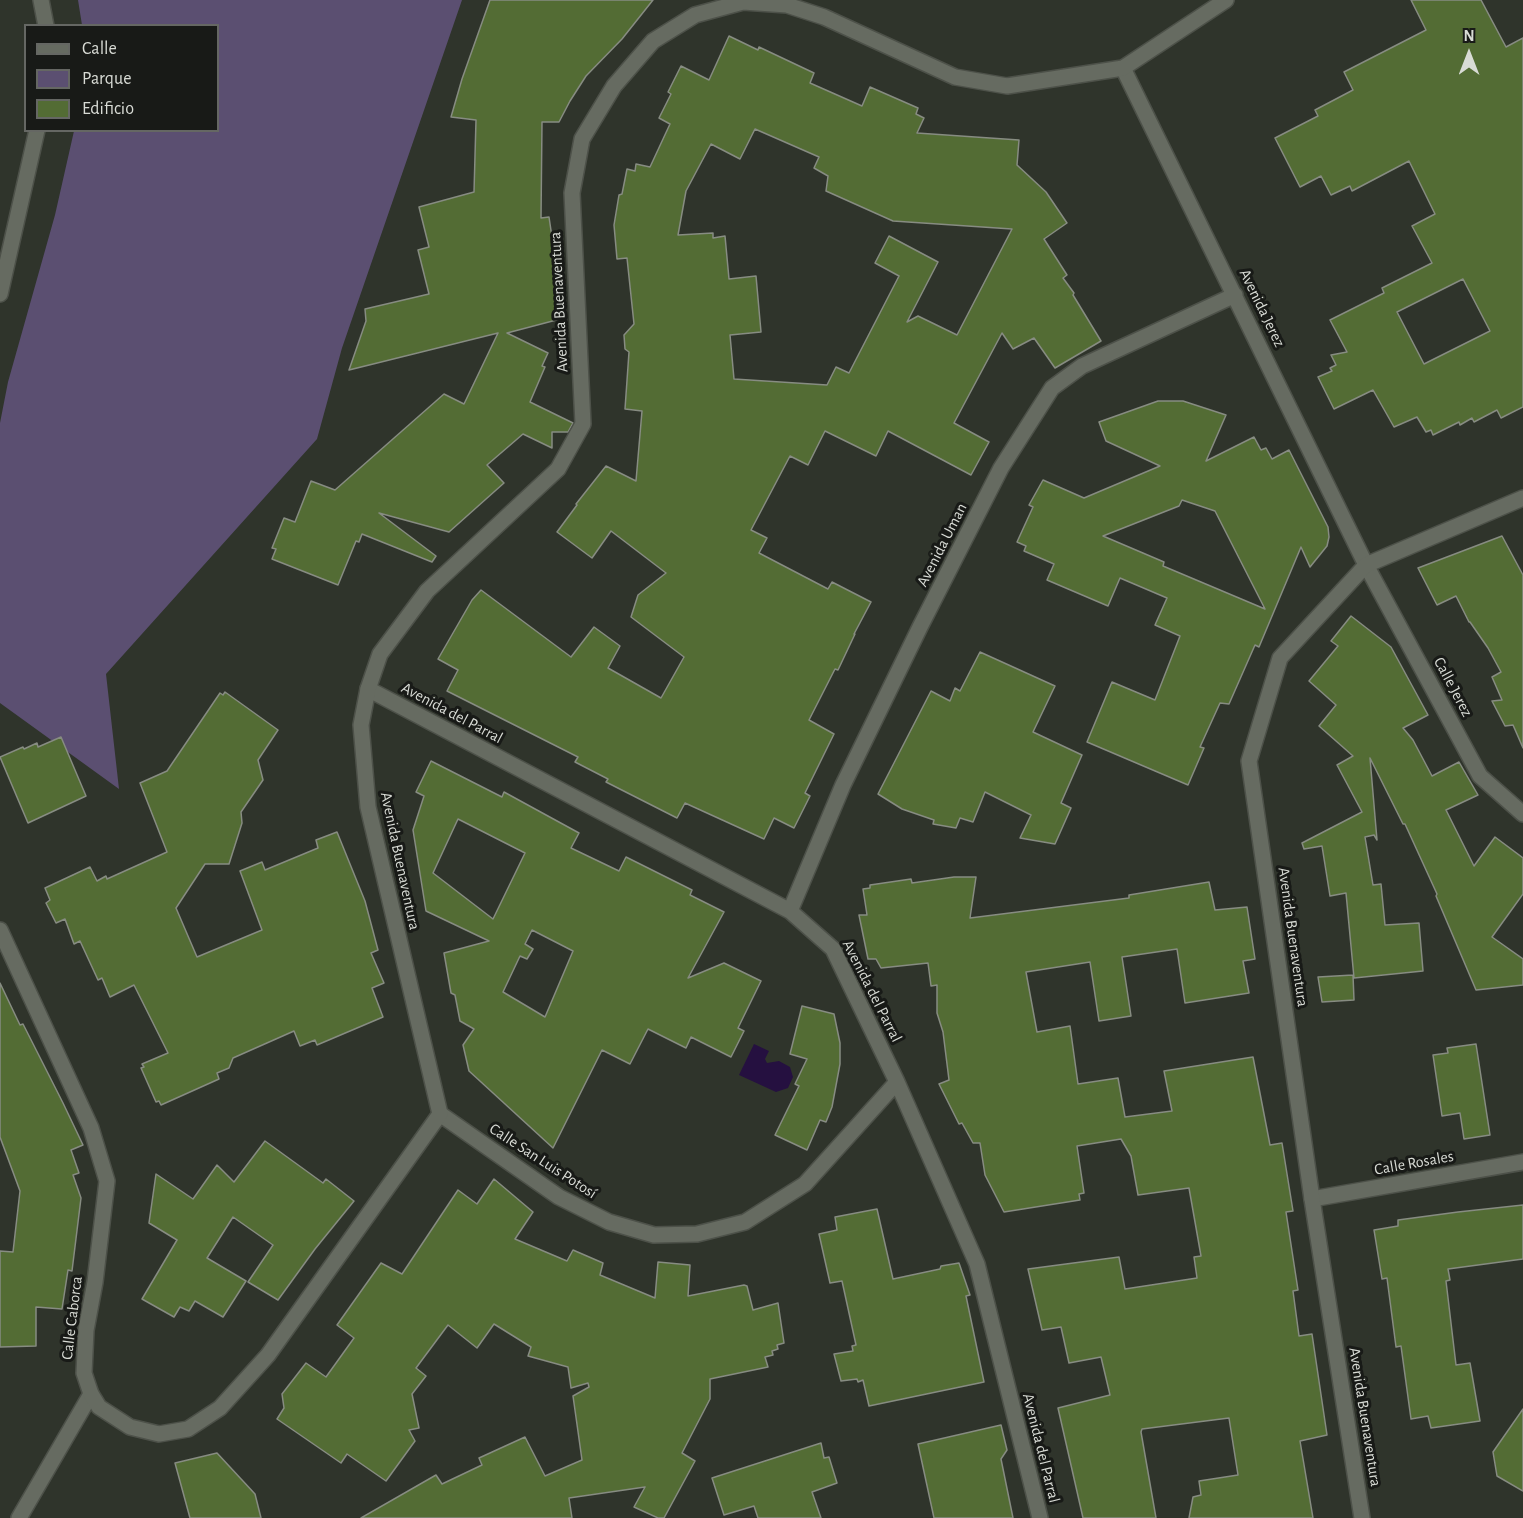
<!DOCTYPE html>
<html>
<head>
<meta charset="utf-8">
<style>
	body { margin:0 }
	#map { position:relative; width:1523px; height:1518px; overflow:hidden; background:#2f342b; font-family:"Alegreya Sans",sans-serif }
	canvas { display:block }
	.legend { position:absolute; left:24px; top:24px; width:195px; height:108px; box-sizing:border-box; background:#181a17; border:2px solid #656763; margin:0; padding:8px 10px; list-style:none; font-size:18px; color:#d8dbd5 }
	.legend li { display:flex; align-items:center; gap:12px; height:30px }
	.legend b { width:30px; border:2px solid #656763 }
	.north { position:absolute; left:1439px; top:24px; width:60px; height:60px; -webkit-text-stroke:4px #181a17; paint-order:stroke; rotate:0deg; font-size:16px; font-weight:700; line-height:24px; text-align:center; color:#d8dbd5 }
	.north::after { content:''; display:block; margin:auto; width:21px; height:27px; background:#d8dbd5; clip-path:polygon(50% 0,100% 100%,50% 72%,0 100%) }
</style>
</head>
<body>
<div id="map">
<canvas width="1523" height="1518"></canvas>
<ul class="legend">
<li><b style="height:8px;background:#666b61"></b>Calle</li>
<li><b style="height:16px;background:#5b4f71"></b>Parque</li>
<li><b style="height:16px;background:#536c34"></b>Edificio</li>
</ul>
<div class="north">N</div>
</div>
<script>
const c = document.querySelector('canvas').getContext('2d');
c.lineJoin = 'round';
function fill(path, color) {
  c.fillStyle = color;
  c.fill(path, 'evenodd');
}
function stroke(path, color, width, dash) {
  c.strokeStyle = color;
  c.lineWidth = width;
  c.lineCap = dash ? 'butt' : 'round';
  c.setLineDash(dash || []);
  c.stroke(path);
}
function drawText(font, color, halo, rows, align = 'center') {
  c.font = font + ' "Alegreya Sans",sans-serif';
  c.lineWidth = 6;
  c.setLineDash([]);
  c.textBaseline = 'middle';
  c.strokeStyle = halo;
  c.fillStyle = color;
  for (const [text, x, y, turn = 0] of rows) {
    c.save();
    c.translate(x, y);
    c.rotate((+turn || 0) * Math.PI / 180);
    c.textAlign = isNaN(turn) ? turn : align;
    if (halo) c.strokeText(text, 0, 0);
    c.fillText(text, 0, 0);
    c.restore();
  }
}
fill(new Path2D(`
	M78,0H462L342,348L317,439L106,674L119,789L0,703V423L8,382L55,215L74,131L218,130V26L82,25Z`), '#5b4f71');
fill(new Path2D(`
	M754,1044L769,1051L765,1059L767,1063L779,1061L790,1067L793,1077L788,1088L776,1092L739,1075Z`), '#251040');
const building = new Path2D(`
	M490,0H653L622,39L586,76L570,101L559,122H542L541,218L549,217L564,318L507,333L548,353L542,366L545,367L530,402L573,423L568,432H552V448L523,434L487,465L504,483L449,532L379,513L436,556L432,562L362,534L359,542L356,541L338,585L272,559L276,549L272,548L284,518L295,522L311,481L335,490L444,394L464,404L498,333L349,370L366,321L365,309L429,294L418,250L429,247L419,207L474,192L476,120L451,117L462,79Z
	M1411,0H1481L1506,47L1523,38V407L1501,418L1497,410L1474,422L1472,418L1460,425L1459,422L1433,435L1431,430L1426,432L1417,417L1394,427L1373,390L1334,409L1318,377L1332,371L1330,368L1336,365L1331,355L1347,352L1330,320L1384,293L1382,288L1432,263L1412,226L1435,214L1409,161L1352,191L1350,186L1331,195L1321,176L1300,187L1275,138L1318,116L1315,110L1353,90L1344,72L1426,30ZM1463,279L1490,331L1424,364L1397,312Z
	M729,36L758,50L759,47L814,73L810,83L862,106L870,87L918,108L916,114L924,118L917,133L1019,140L1017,165L1046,192L1067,223L1044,239L1067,275L1063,278L1074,293L1073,295L1101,341L1055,368L1034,338L1013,349L1002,333L954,423L989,442L971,475L888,431L876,456L825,431L808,465L790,456L751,530L767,538L759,553L828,589L832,582L871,602L854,634H855L838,670L835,669L809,720L834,734L805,793L810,796L794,828L774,818L764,839L685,803L677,818L606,782L608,779L575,762L578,757L447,691L458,670L438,659L472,600L481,590L571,657L594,627L620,646L608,668L661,698L684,657L631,617L638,595L666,573L611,531L592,558L557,532L577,505L576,504L606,466L636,481L642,411L625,409L629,352L625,349L624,335L634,324L627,258L617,259L614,225L619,195L622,194L627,169L635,171L636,164L650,167L670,124L659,118L671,94L668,92L681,66L709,80ZM755,129L819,157L814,168L828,176L826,191L893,221L1012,229L957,335L918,316L907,322L938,262L889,236L875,263L899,276L849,373L836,367L827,385L734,379L730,335L761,332L756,276L729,279L725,236L713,238V233L678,235L686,191L711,144L740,159Z
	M1158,401H1183L1226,415L1206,461L1254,437L1261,450L1266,448L1272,459L1289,450L1328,527L1329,537L1327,546L1310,567L1301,547L1259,647L1255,645L1229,704L1220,703L1200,747L1204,748L1188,785L1087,742L1112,682L1155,700L1180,636L1155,625L1167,598L1120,578L1108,606L1047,580L1054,564L1024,551L1026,546L1017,542L1033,507L1029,505L1043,480L1084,498L1160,466L1106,441L1099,422ZM1182,500L1215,511L1265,609L1163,566L1164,562L1103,536L1179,506Z
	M1502,536L1523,575V748L1513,725L1505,726L1492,701L1502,700L1492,677L1501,672L1488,648L1470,622H1469L1456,596L1437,605L1418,568Z
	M1351,616L1391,647L1428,715L1403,728L1413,740L1432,776L1459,762L1478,795L1446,810L1474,866L1495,837L1523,858V894L1492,937L1523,959V985L1476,990L1436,896L1437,894L1405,824H1403L1370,758L1377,840L1374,835L1365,837L1373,885L1381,884L1385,925L1419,923L1423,971L1354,978L1346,893L1330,896L1322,846L1304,849L1302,843L1362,812L1337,765L1353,756L1319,726L1336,705L1309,681L1338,646L1331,641Z
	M980,652L1055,686L1033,732L1082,755L1061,803L1071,808L1055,844L1020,838L1031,815L985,792L973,822L960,818L956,828L933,824L934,820L902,809L878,794L931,691L950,701L955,688L960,691Z
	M225,692L278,730L258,760L263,780L241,812L242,823L229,864H205L176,908L197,957L262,930L240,871L262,862L265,870L318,848L316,840L337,832L365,901L378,950L371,953L384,983L372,988L383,1017L317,1045L315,1040L300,1046L294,1031L233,1058L229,1068L217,1073L219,1079L161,1105L159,1101L156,1102L141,1068L144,1067L142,1064L168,1053L134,985L110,997L102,978L98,980L80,941L74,944L65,919L56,923L46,903L50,900L45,888L90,867L97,881L106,876L107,879L167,852L140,783L167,771L220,693L223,695Z
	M61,737L86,796L28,823L0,757L23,747L24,749L37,743L38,747Z
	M431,761L502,797L504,792L579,833L571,848L619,871L626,857L692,890L690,895L724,912L688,978L724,963L761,981L738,1028L744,1031L731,1057L691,1037L686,1048L648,1029L630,1064L602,1050L553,1148L469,1071L463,1045L474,1029L460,1021L455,995L451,993L444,953L489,941L426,911L413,830L424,796L416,792ZM458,819L525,853L493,919L433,873ZM532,930L573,951L545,1017L503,992L520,956L527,959L533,949L525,944Z
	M954,877H976L970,918L1129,898V895L1209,882L1215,910L1247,907L1255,959L1243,961L1249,993L1185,1003L1177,949L1122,957L1131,1016L1099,1021L1090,962L1026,972L1037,1032L1070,1026L1078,1084L1118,1078L1125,1117L1172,1111L1164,1071L1253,1057L1270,1145L1282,1143L1293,1211L1286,1212L1298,1290L1293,1291L1299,1336L1312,1334L1327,1435L1300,1441L1313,1518H1189L1193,1497L1201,1495L1199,1481L1238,1475L1229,1418L1142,1429L1141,1432L1156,1518H1083L1058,1408L1110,1395L1101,1357L1069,1363L1061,1327L1042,1330L1028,1269L1119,1257L1125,1289L1197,1278L1194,1257L1201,1256L1189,1188L1138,1195L1131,1156L1121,1139L1077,1146L1084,1193L1079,1194L1080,1200L1004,1212L985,1175L980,1143H973L962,1123L959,1124L939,1084L949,1080L943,1032L937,1013V985L931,986L928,963L881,968L876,959H868L859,915H867L863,889L870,888V885L911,879L912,883Z
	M1353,975L1354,1000L1322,1002L1318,977Z
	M0,983L20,1025L23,1024L63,1103L83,1145L71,1150L79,1173L73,1175L81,1198L72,1271L68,1270L62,1309L36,1307V1346L0,1347V1251L13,1252L20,1191L0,1137Z
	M802,1006L834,1014L840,1043V1064L832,1107L826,1122L820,1120L807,1150L775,1135L799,1086L795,1084L807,1059L790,1054Z
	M1476,1044L1490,1135L1464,1139L1460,1113L1442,1116L1433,1055L1448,1053L1447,1048Z
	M265,1141L323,1183L326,1179L354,1201L315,1249L278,1300L248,1282L273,1245L233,1217L207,1258L246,1281L223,1317L195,1301L189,1311L180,1307L174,1317L142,1299L177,1240L149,1223L156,1174L193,1199L217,1165L234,1182Z
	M494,1179L533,1212L515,1239L567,1261L573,1250L603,1263L600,1275L655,1298L658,1262L690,1265L688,1296L744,1285L747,1286L753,1310L778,1303L784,1343L777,1345L778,1349L772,1351L773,1355L765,1357L768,1367L710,1379V1399L682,1453L695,1461L664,1518H658L634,1507L645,1487L569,1498L572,1518H361L436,1475L442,1484L482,1465L479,1458L525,1437L545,1476L582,1460L573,1396L589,1387L588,1383L571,1388L568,1367L528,1356L531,1347L494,1324L477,1348L448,1325L416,1368L426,1376L412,1394L419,1428L409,1430L415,1441L386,1481L347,1454L341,1463L277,1419L284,1408L282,1394L306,1363L326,1377L354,1338L337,1325L381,1263L402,1274L458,1190L477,1204Z
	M1523,1205V1259L1448,1269L1450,1280L1446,1281L1456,1365L1470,1363L1480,1421L1431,1428L1428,1416L1411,1419L1401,1346L1396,1347L1387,1278L1382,1279L1374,1230L1398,1226V1220L1458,1212Z
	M877,1209L893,1279L940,1269L941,1266L959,1263L970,1295L966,1296L984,1382L869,1406L863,1380L858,1382L857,1379L841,1381L834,1354L853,1351L852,1346L856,1345L842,1281L830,1283L819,1234L837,1230L835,1217Z
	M1523,1409V1491L1497,1476L1493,1452Z
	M1001,1425L1007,1450L1001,1459L1013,1518H934L918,1444Z
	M821,1443L824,1458L829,1457L837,1483L812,1492L821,1518H758L754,1506L724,1515L712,1478Z
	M217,1453L255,1494L261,1518H190L175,1463Z`);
fill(building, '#536c34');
stroke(building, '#878c82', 1.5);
const minor = new Path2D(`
	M1123,68L1366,565L1480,776L1523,814
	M368,689L790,911L833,949L897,1082L977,1264L1040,1518
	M790,911L843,785L920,627L1001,468L1052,388L1082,366L1235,295
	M440,1114L559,1197L609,1222L654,1235L697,1234L745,1222L805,1184L897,1082
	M1312,1199L1523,1162
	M19,1518L91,1394`);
const tertiary = new Path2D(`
	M41,0L46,26
	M0,294L37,130
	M0,930L91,1128L107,1181L95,1282L86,1330L84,1373L91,1394L99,1407L130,1427L159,1434L188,1429L220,1408L268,1355L440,1114L368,807L361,725L368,689L380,654L427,591L558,469L583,424L572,193L582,139L614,86L653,41L695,15L743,2L787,5L824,17L955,77L1007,86L1123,68L1226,0
	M1362,1518L1312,1199L1249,761L1280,658L1366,565L1523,498`);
stroke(minor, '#4d5149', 18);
stroke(tertiary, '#4d5149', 18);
stroke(minor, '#666b61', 15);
stroke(tertiary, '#666b61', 15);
drawText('16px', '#d8dbd5', '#181a17', [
	["Avenida Buenaventura",559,302,-93],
	["Avenida Jerez",1262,308,64],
	["Avenida Uman",942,545,-63],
	["Calle Jerez",1453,687,62],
	["Avenida del Parral",452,713,28],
	["Avenida Buenaventura",400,861,78],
	["Avenida Buenaventura",1293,937,82],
	["Avenida del Parral",872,991,63],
	["Calle San Luis Potosí",543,1161,33],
	["Calle Rosales",1414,1163,-10],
	["Calle Caborca",72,1318,-83],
	["Avenida Buenaventura",1365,1417,81],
	["Avenida del Parral",1041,1448,76]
]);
</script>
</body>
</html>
